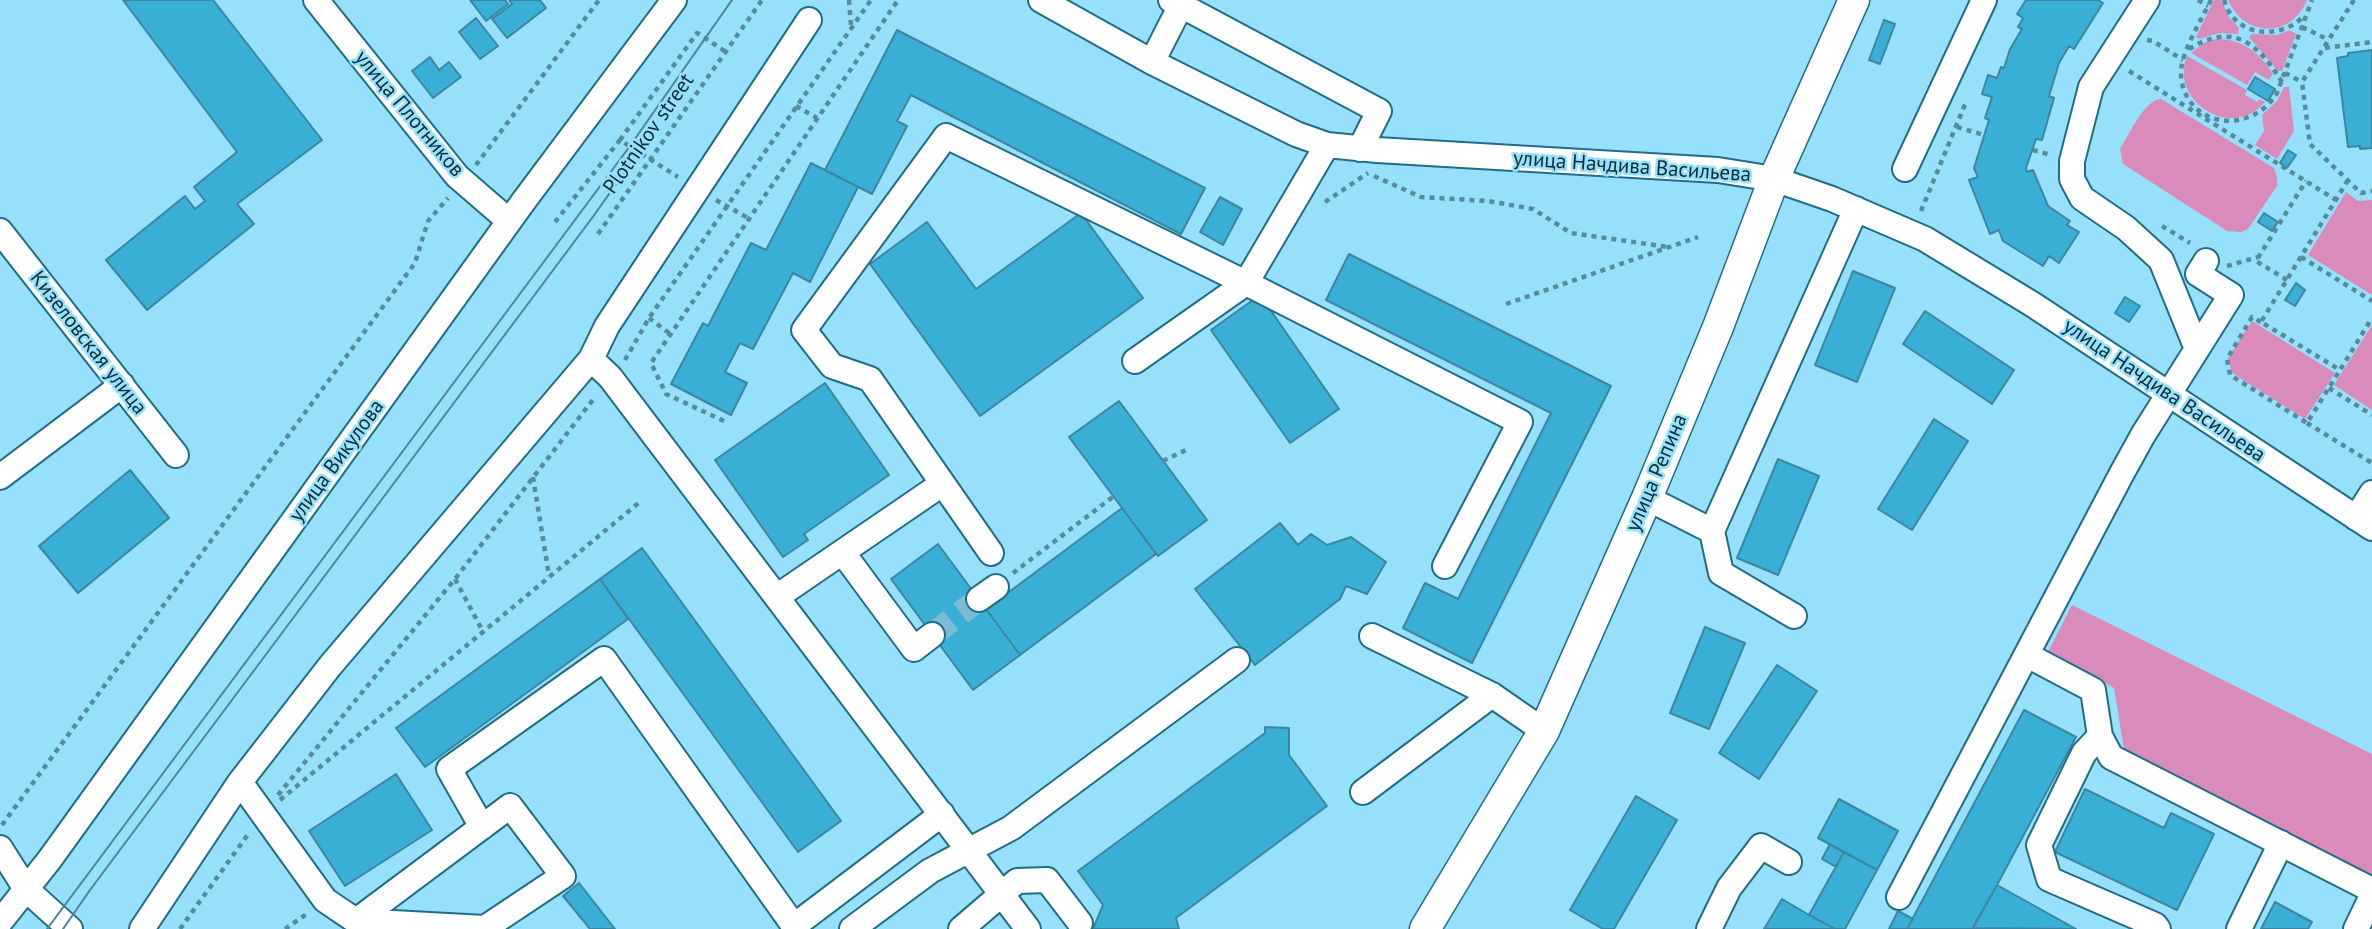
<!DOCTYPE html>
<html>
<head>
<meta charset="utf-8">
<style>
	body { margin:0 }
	canvas { display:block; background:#96e0fb }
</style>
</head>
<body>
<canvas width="2372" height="929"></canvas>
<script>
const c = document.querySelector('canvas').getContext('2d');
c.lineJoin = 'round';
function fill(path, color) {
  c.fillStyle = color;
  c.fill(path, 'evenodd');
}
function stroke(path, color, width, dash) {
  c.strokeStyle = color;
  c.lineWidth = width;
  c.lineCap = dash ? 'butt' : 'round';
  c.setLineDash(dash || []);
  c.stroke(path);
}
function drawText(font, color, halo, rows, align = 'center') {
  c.font = font + ' "PT Sans",sans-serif';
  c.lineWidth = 5;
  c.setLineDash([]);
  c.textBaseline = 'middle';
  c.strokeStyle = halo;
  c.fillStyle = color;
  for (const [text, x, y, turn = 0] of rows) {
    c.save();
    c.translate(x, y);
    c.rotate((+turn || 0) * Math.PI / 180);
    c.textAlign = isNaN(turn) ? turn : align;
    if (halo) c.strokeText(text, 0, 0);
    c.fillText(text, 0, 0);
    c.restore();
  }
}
fill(new Path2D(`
	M2214,0H2221L2229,17L2239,28L2238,34L2219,33L2200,39L2196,37Z
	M2228,0H2307C2291,39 2244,37 2228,0Z
	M2290,30L2296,34L2282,71H2278L2249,37L2252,34L2277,35Z
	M2216,39C2243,39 2259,52 2273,74L2269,80L2255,72L2247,85L2191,53L2204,43Z
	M2187,56L2247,90L2245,95L2257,102L2259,99L2265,102C2232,141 2169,102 2187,56Z
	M2284,87H2289L2294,131L2277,159L2255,145L2264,131L2262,115L2277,101Z
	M2161,99L2274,168L2277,177V186L2248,229L2241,232L2227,231L2123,164L2120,149C2129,135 2144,100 2161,99Z
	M2346,192L2358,201L2372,200V295L2308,255Z
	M2252,321L2335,373L2305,419L2232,373L2228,358Z
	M2372,325V410L2334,385Z
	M2072,605L2372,754V880L2124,749L2114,688L2048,652Z`), '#d98cba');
const building = new Path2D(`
	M123,0H213L322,140L237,204L254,224L147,310L106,260L185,196L195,209L205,201L194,187L237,152Z
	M470,0H505L508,4L486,21Z
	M509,0H540L546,8L507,38L492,19L512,4Z
	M2026,0H2098L2103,3L2074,49L2069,46L2059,63L2049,96L2054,98L2042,140L2036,139L2026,168L2027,172L2033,170L2048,206L2070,221L2067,225L2079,232L2059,263L2049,256L2043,266L2003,241L1999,230L1990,234L1969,180L1978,177L1974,168L1989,120L1985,118L1992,97L1982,94L1988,75L1997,78L2001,67L2004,68L2010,49L2022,29L2018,27L2023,18L2017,14Z
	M476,18L498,46L480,59L459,32Z
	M1884,20L1895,24L1880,64L1869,60Z
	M897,30L1205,188L1181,234L911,95L897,121L907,126L872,194L825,170Z
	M2372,50V148L2360,149V146L2348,147L2337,58L2348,56V53Z
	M430,57L439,70L449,62L461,77L433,98L412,71Z
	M2255,77L2275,89L2268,101L2248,89Z
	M2288,150L2296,155L2287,168L2280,163Z
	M811,163L858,187L810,282L793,273L753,349L740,343L725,372L747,383L731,415L671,384L703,323L708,326L751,243L766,250Z
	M1220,197L1242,209L1223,245L1200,232Z
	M1081,213L1143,298L980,416L870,264L927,222L976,289Z
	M2264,213L2278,222L2272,231L2258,222Z
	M1349,254L1611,386L1472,663L1403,628L1425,583L1458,599L1551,413L1326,300Z
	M1853,271L1895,288L1857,382L1815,365Z
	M2296,283L2305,290L2295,306L2285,300Z
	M1260,295L1339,409L1290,443L1211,330Z
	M2125,297L2140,306L2129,322L2115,313Z
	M1925,311L2014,370L1992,404L1903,344Z
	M825,383L889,475L804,534L808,540L783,557L715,460Z
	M1119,401L1207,520L1158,556L1069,437Z
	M1934,419L1968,441L1912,530L1878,509Z
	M1778,459L1819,476L1778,575L1737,558Z
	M130,470L169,518L78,593L39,546Z
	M1122,508L1156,554L1020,655L986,609Z
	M1280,523L1298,545L1311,534L1327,545L1351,537L1386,562L1367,594L1346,586L1340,599L1255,665L1195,589Z
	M938,544L1020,655L973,690L891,579Z
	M642,548L841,821L798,852L600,579Z
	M600,579L628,619L425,767L396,728Z
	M1705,627L1745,643L1709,729L1670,713Z
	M1777,665L1817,691L1759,779L1719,753Z
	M2024,710L2076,737L1997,885L1972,929H1907Z
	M1265,727L1289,728V755L1327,806L1176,918L1179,929H1093L1103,905L1078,871L1265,733Z
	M396,774L432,830L345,886L309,831Z
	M2085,789L2164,828L2171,813L2214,834L2177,910L2055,852Z
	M1636,796L1677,820L1614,929H1603L1570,910Z
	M1839,799L1898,831L1877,870L1818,838Z
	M1830,844L1844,852L1836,867L1822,859Z
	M1844,852L1877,870L1845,929H1835L1809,915Z
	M579,883L615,929H590L563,896Z
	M1997,885L2076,929L1973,928Z
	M1782,899L1809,915L1835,929H1764Z
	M2275,902L2312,922L2308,929H2261Z
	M1898,911L1913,919L1907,929H1889Z`);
fill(building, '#3aafd5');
stroke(building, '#3c869f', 2);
stroke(new Path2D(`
	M932,635L979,599`), '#7bbcd4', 24, [24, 12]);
const minor = new Path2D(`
	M316,0L457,176L509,221
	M1041,0L1152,62L1296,134L1327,145L1377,150L1718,170L1774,179L1832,199L1925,239L2032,304L2372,528
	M1171,0L1379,111L1360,149
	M2147,0L2091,87L2072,161V179L2082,198L2126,228L2161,260L2197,349
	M1152,62L1181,5
	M1905,169L1984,0
	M0,231L176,455
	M591,359L610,377L1028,929
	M1135,361L1246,283L1327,145
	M0,477L122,385
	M1647,498L1712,531L1721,573L1794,616
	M2356,518L2372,493
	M1712,531L1856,209
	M843,553L914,649L932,635
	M991,553L870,379L832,366L804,330L946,136L1246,283L1520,422L1445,566
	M778,596L942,484
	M979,599L996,587
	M1372,636L1492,695L1544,731
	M2027,655L2093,690L2100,736L2111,757L2372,890
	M2100,736L2084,753L2039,845L2049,879L2155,925L2158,929
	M240,782L325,900L356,921L362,929
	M1363,792L1492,695
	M510,806L563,876L485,928L356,921Z
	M482,827L449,769L604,659L794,926L942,814
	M0,848L26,889L70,929
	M1899,897L2122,473L2143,435L2231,295L2198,274L2206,261
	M0,922L50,859L523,202L674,0
	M142,929L240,782L330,666L591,359L607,326L809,20
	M852,929L930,871L1011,828L1237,660
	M961,929L1017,881L1047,880L1080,923
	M1709,929L1729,888L1761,846L1789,862
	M2239,929L2281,843
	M2356,929L2372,896`);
const major = new Path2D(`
	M1425,929L1544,731L1647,498L1718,327L1774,179L1854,0`);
stroke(minor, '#1f6e86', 28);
stroke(major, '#1f6e86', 33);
stroke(new Path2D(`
	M849,0L851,26
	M2198,0L2208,6
	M2211,0C2202,19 2179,55 2181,76C2186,129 2252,135 2277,93L2312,0
	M2224,0C2234,37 2280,41 2304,16
	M2354,0L2302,82L2310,144L2361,193L2372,191
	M2302,27L2329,40
	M2147,40L2153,41L2183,60
	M2325,48L2372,42
	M2189,49C2233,22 2257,42 2282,82
	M2129,71L2336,200
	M2285,73L2302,82
	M796,106L817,118
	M1957,127L1984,135
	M620,140L697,33L726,52
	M2033,150L2051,155
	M476,165L599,0
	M1374,176L1421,197L1488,201L1533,209L1571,233L1668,247
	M2348,180L2261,322L2340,370L2372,318
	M716,200L748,218
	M1325,202L1368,173
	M1921,211L1966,102
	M555,222L620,140L678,177
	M2162,226L2190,243
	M598,234L762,0
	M2301,257L2372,301
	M2227,266L2258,257
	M2287,280L2256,261L2306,181
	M1506,304L1698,237
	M649,318L669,333
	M2261,322L2252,317L2227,359L2230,375L2307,423L2340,370
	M625,360L649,318L871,0
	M2329,388L2372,415
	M724,421L666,394L651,363L898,0
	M2307,423L2372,463
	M1163,461L1186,450
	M533,477L549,576
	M1013,573L1114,496
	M455,579L481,628
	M278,795L455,579L595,397
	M280,800L641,501
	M2,825L415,263L428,221L448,198
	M180,929L249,833
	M285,929L308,913`), '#558b9d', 4.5, [5, 5]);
stroke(minor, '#fff', 24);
stroke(major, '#fff', 30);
stroke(new Path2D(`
	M47,929L630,146L732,0
	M63,929L90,890L595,214L644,144`), '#4f8396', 2);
drawText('21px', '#0d2d37', '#96e0fb', [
	["улица Плотников",409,114,50],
	["Plotnikov street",649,134,-55],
	["улица Начдива Васильева",1632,167,4],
	["Кизеловская улица",88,343,52],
	["улица Начдива Васильева",2164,391,34],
	["улица Викулова",337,461,-54],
	["улица Репина",1657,473,-67]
]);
</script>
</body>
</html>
